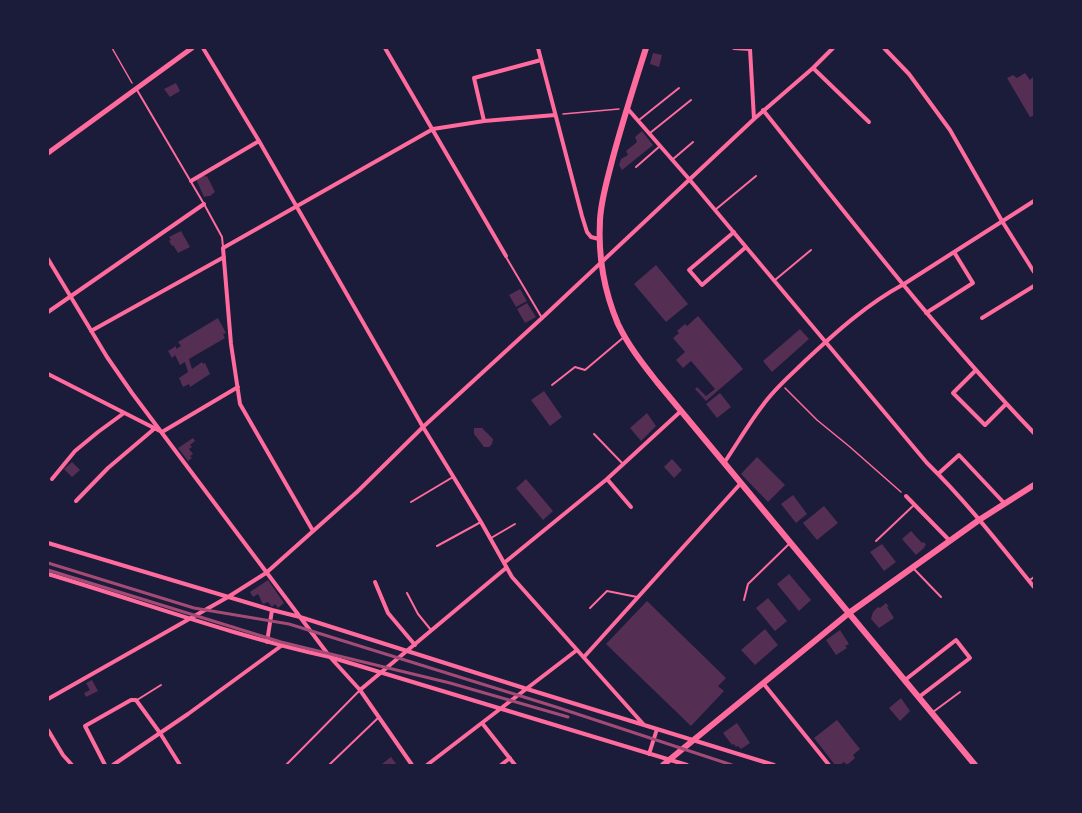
<!DOCTYPE html>
<html>
<head>
<meta charset="utf-8">
<style>
	body { margin:0 }
	#map { position:relative; width:1082px; height:813px; overflow:hidden; background:#1b1b3a; font-family:Commissioner,sans-serif }
	canvas { display:block }
	.frame { position:absolute; inset:0; border:49px solid #1b1b3a; pointer-events:none }
</style>
</head>
<body>
<div id="map">
<canvas width="1082" height="813"></canvas>
<div class="frame"></div>
</div>
<script>
const c = document.querySelector('canvas').getContext('2d');
c.lineJoin = 'round';
function fill(path, color) {
  c.fillStyle = color;
  c.fill(path, 'evenodd');
}
function stroke(path, color, width, dash) {
  c.strokeStyle = color;
  c.lineWidth = width;
  c.lineCap = dash ? 'butt' : 'round';
  c.setLineDash(dash || []);
  c.stroke(path);
}
fill(new Path2D(`
	M653,53L662,55L659,67L650,64Z
	M1025,73L1030,80L1033,77L1034,79V118L1033,116L1030,117L1007,78L1013,75L1017,78Z
	M176,83L180,91L170,97L164,89Z
	M642,131L653,145L622,170L619,165L621,159L628,155L626,151L637,142L635,137Z
	M204,175L205,177L207,176L215,192L210,196H208L204,197L196,179Z
	M181,231L190,247L178,253L173,245L172,246L169,241L171,240L169,237Z
	M656,265L688,304L666,322L634,284Z
	M520,289L527,301L516,307L509,295Z
	M527,303L536,317L525,323L517,309Z
	M698,316L743,369L706,401L695,389L697,387L706,396L715,389L691,361L683,368L676,360L685,352L673,338L679,333L677,331L685,324L687,326Z
	M218,318L226,333L223,334L225,338L189,359L192,369L202,362L203,364L205,363L210,374L190,387L189,384L183,387L179,378L188,372L185,362L180,365L175,355L172,358L168,351L176,346V349L181,346L178,342Z
	M800,329L809,339L772,372L763,361Z
	M544,391L562,417L550,426L531,400Z
	M720,393L731,407L717,418L706,404Z
	M647,413L656,426L641,441L630,428Z
	M474,428H482L493,439L492,444L489,447H484L474,434Z
	M193,438L195,441L190,445L192,447L189,449L193,454L190,456L192,458L188,461L178,448Z
	M757,457L785,485L768,502L741,474Z
	M672,459L682,470L674,478L664,467Z
	M72,462L80,470L72,477L64,469Z
	M526,479L553,511L543,520L516,488Z
	M793,495L807,514L796,523L781,504Z
	M824,506L838,523L817,540L803,523Z
	M911,531L922,543L924,542L926,545L924,546L925,547L916,555L902,539Z
	M882,544L896,562L884,571L870,552Z
	M789,574L811,600L799,611L777,584Z
	M268,580L284,603L278,608L275,604L272,607L268,602L263,604L258,594L253,597L250,592Z
	M768,598L787,621L775,631L756,608Z
	M647,601L726,678L718,686L724,691L691,726L606,644Z
	M886,603L889,607H887L894,618L879,628L871,619L873,612L878,607L880,608Z
	M765,629L778,645L755,665L741,650Z
	M840,630L849,644L845,646L847,648L836,655L826,640Z
	M92,680L98,691L86,697L84,693L90,690L86,683Z
	M901,698L910,711L900,721L889,708Z
	M837,720L860,749L853,755L855,758L847,765L844,762L840,765H835L814,738Z
	M737,723L750,743L741,749L738,746L736,747L734,744L732,745L723,733Z
	M391,757L397,765H382V764Z`), '#542f53');
stroke(new Path2D(`
	M112,48L132,83
	M563,114L619,109
	M785,388L817,420L850,447L901,492`), '#ff6b9d', 1.5);
stroke(new Path2D(`
	M1034,75V74
	M137,90L204,204L222,237L223,247
	M639,120L679,88
	M650,133L691,100
	M672,160L693,142
	M636,167L660,146
	M715,210L756,176
	M506,257L542,318
	M775,280L811,250
	M552,385L575,367L585,370L624,337
	M594,434L623,464
	M411,502L453,477
	M491,538L515,524
	M876,541L914,505
	M437,546L481,522
	M914,569L941,597
	M1030,580L1034,577
	M407,593L418,614L431,630
	M744,600L748,584L790,543
	M590,608L607,591L637,597
	M137,700L161,685
	M933,712L960,692
	M286,765L360,690
	M329,765L379,717`), '#ff6b9d', 2);
stroke(new Path2D(`
	M203,48L259,141L423,427L481,522L512,577L644,725
	M385,48L506,256
	M538,48L582,216L587,232L591,237L599,239
	M734,48L750,49L754,119
	M884,48L909,74L950,130L1002,221L1034,272
	M813,68L869,122
	M627,108L689,179L927,463C966,501 1000,545 1034,587
	M763,110C851,220 937,332 1034,433
	M484,121L474,78L541,60
	M191,181L259,141
	M734,232L689,270L702,285L746,247
	M48,259L107,357L132,393L330,657L360,690L412,765
	M48,312L204,204
	M926,313L973,283L954,252
	M982,318L1034,286
	M91,331L224,257
	M976,370L953,393L985,425L1006,404
	M48,374L160,431
	M162,432L238,387
	M724,463C737,444 749,423 763,405C775,388 791,375 805,361C836,332 867,304 904,284L1034,201
	M938,474L959,455L1005,504
	M52,479L75,451L98,432L124,413
	M607,479L631,507
	M906,496L950,541
	M76,501L108,468L154,429
	M313,531L240,404L231,344L223,248L433,129L484,121L555,115
	M48,543L272,610L300,617L527,689L774,765
	M504,563L607,479L681,411
	M48,574C142,602 234,636 330,657L687,765
	M375,582L388,613L415,645
	M267,642L272,610
	M584,657L741,483
	M905,680L956,640L970,658L919,697
	M763,683L829,765
	M360,690L506,568
	M48,699L228,597L266,573L357,492L423,427L542,318L754,119L813,68L833,48
	M482,723L515,765
	M48,730L63,755L72,765
	M649,754L657,729
	M105,765L85,726L131,700H136L160,733L180,765
	M113,765L188,714L281,646
	M427,765L577,650
	M501,765L510,758`), '#ff6b9d', 4);
stroke(new Path2D(`
	M48,153L192,48`), '#ff6b9d', 5);
stroke(new Path2D(`
	M646,48C634,86 622,123 612,161C607,181 601,200 600,220C598,256 604,291 618,324C628,345 642,363 657,382L975,765
	M663,765L849,613L979,520L1034,485`), '#ff6b9d', 6);
stroke(new Path2D(`
	M48,563L194,608L289,624L556,707L732,765
	M48,570L281,642L450,683L568,717`), '#a44b75', 3);
</script>
</body>
</html>
